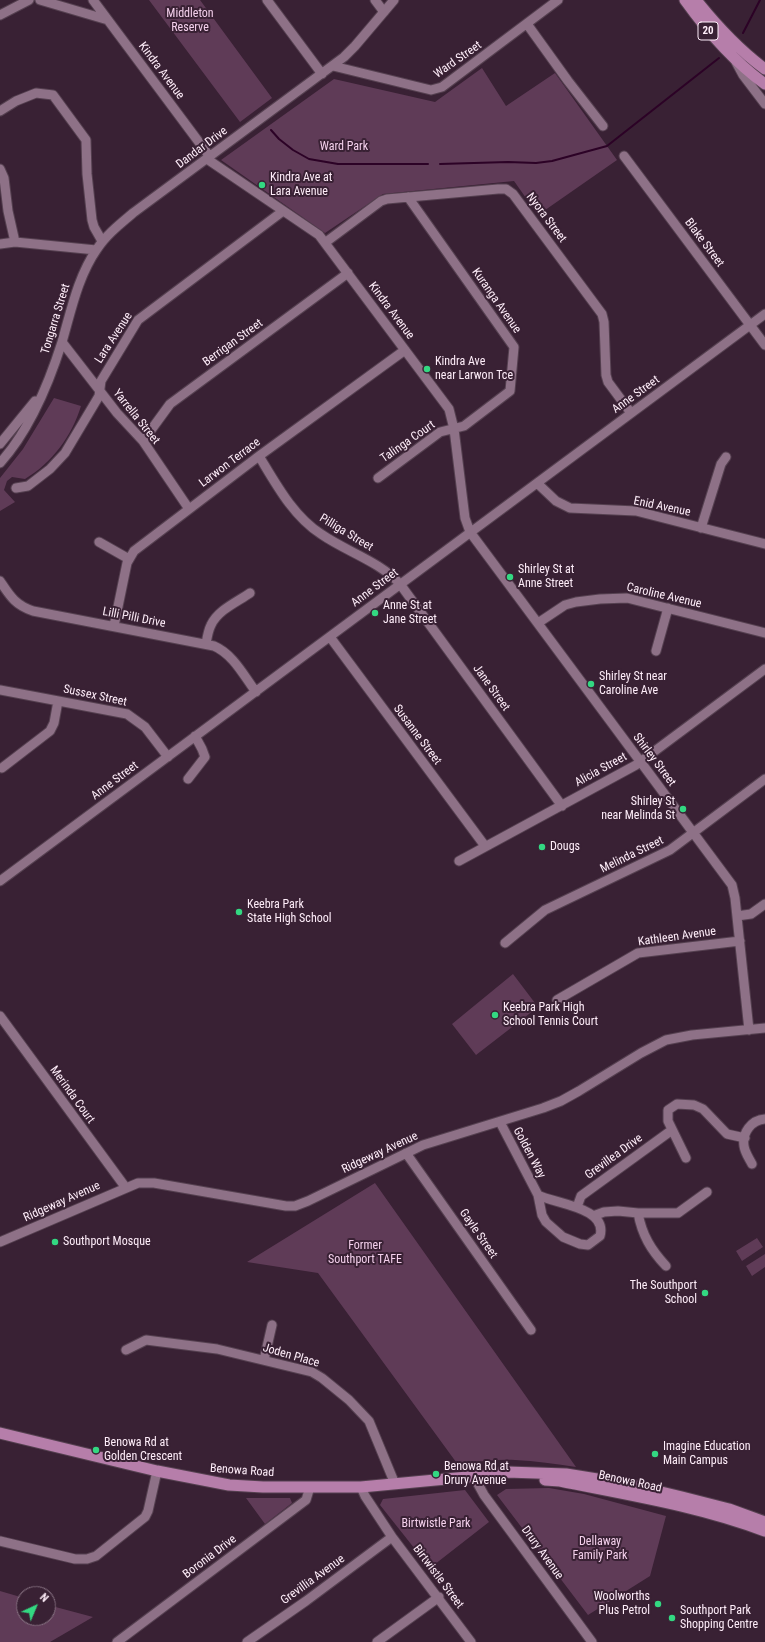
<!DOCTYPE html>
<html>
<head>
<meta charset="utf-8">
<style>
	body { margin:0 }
	#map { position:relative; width:765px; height:1642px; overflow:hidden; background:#392134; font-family:"Roboto Condensed",sans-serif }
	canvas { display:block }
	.north { position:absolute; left:16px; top:1586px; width:40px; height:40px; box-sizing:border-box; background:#392134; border:1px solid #887383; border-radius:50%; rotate:44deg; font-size:11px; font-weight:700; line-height:16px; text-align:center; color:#feedf9 }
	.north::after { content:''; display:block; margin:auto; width:14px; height:18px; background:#33d882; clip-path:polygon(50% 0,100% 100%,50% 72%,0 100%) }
</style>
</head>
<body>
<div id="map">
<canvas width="765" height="1642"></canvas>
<div class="north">N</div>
</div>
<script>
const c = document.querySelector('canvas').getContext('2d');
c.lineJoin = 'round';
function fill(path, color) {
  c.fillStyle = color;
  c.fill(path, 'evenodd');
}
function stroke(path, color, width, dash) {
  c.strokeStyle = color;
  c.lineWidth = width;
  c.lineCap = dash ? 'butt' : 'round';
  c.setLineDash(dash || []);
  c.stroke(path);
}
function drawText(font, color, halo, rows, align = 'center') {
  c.font = font + ' "Roboto Condensed",sans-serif';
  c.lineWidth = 4;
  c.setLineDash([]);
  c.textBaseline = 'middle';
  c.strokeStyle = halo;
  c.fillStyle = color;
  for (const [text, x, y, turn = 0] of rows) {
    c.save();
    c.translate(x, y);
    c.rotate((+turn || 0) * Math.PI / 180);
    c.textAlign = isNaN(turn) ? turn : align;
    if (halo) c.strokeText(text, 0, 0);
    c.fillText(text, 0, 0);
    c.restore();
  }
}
fill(new Path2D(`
	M149,0H200L272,98L240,122Z
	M482,68L506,106L555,73L617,160L538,215L514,181L383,194L325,233L221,160L334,79L435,102Z
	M54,398L81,406C72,436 52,463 25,479L12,477L7,481L4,490L15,502L0,511V478L23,449Z
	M513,974L538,1007L476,1055L452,1024Z
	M375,1183L576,1467C556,1464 535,1461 515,1460C495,1459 476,1463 456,1462L318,1273L247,1262Z
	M757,1238L763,1247L742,1261L736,1251Z
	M765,1254V1267L752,1276L746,1266Z
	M549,1488L584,1494L666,1516L650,1576L588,1615L497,1495L506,1489Z
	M465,1490L489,1522L430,1568L380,1505L383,1499Z
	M246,1498H290L292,1503L265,1524Z
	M0,1591L24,1598V1618H48V1605L93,1617L50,1642H0Z`), '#5f3b57');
stroke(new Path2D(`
	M743,33L760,0
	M271,130L279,139L293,150L309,159L338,164H428
	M440,164L508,162L536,163L552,161L607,146L719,58`), '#2c0226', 2);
const minor = new Path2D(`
	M40,0L108,20
	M93,0L210,157
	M267,0L322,74
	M375,0L384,12
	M0,15L29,0
	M527,24L568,81L603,126
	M736,62L743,75L765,104
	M333,66L431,90L442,87L558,0
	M0,111L16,101L36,93L53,95L86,140L87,174L92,220L94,227L102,241
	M624,156L765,345
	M207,159L319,235L449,409L454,429L465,518L470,532L732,885L735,898L749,1030
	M0,169L4,178L8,211L15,242
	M326,242L381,201L387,199L498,189H506L513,194L602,314L604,322L606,375L608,382L631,413
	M0,244L15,242L96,250
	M62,342L117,413L143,441L189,509
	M143,441L170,404L348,273
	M0,444L35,401
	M259,456C276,484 293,516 321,534C347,552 379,561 400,584L562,806
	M0,463C29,431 49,383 62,342C71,311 78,276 97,249C106,235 120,224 133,213L344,57L355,46L394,0
	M378,478L440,432L464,426L510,391L514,347L408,197
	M537,483L556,501L570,508L636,511L765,544
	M16,488L28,486L50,469L65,453L99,396L101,381L138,320L283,211
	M701,528L721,464L726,457
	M99,542L129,559
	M0,581C10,596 15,605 33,611L214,646C233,654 244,676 256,692
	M538,623L565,605L576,602L600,599L627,598L765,633
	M114,626L127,563L134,551L259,456L405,350
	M330,637L485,846
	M206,644C207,638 208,631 211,625C218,610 237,602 250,593
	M656,651L668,608
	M0,690L127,714L145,727L168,757
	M2,768L50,731L54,723L58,701
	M188,779L205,757L202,749L195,736
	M459,861L636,765L765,669
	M0,881L765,314
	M737,916L751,914L765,904
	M505,943L545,910L670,850L765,779
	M557,1000L638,953L740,941
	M0,1016L126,1188
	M500,1122L538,1195L542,1215L546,1222L563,1237L580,1244L588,1245L600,1236C608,1207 555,1204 538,1195
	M406,1153L531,1330
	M686,1158L668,1121V1110L677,1104L694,1105L703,1109L727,1134L745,1138
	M752,1164C749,1158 745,1153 744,1146C742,1133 751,1120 765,1119
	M577,1207L581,1196L672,1130
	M638,1213C642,1235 651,1250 666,1266
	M593,1216L604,1212L618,1211L638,1213H678L707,1192
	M0,1242L138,1183H154L286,1206H295L308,1201L423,1145L543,1108L561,1101L579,1091L641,1053L666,1040L692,1035L765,1028
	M126,1350L146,1340L217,1349L312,1372L322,1378L349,1400L369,1421L395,1484
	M264,1360L272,1325
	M478,1476V1484L484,1495L592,1642
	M361,1487L365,1496L392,1537L471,1642
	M0,1541L75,1559H87L96,1556L145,1517L148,1511L157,1471
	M117,1642L298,1506L306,1500L310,1487
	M247,1642L306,1601L392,1537
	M377,1642L439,1597`);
const major = new Path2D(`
	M685,0C708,32 733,61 765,84
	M696,0C716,25 739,50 765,69
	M0,1433L157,1471L229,1485L263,1487H361L478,1476L507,1472L566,1474L628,1484L682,1497L729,1509L765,1522
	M545,1480L560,1481C629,1495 699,1506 765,1531`);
stroke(minor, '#554050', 11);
stroke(major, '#554050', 13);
stroke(minor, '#8e7187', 9);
stroke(major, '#b67eaa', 11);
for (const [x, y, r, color] of [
	[262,185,4,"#33d882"],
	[427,369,4,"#33d882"],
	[510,577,4,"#33d882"],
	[375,613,4,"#33d882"],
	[591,684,4,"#33d882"],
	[683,809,4,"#33d882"],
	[542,847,4,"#33d882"],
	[239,912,4,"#33d882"],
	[495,1015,4,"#33d882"],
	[55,1242,4,"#33d882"],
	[705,1293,4,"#33d882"],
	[96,1450,4,"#33d882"],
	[655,1454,4,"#33d882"],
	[436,1474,4,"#33d882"],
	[658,1604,4,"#33d882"],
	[672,1618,4,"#33d882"]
]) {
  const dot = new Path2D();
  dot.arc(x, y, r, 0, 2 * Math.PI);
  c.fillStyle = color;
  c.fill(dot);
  stroke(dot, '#392134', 1.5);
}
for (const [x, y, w] of [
	[708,31,20]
]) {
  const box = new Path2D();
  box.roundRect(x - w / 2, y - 9, w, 18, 3);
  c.fillStyle = '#392134';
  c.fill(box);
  stroke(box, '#feedf9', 1);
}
drawText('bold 11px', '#feedf9', null, [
	["20",708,31]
]);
drawText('12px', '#f4d0ec', '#392134', [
	["Middleton",190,14],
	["Reserve",190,28],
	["Ward Park",344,147],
	["Former",365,1246],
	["Southport TAFE",365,1260],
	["Birtwistle Park",436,1524],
	["Dellaway",600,1542],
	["Family Park",600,1556]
]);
drawText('12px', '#feedf9', '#392134', [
	["Ward Street",458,60,-35],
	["Kindra Avenue",161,71,53],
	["Dandar Drive",202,148,-37],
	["Nyora Street",546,218,53],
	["Blake Street",704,243,53],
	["Kuranga Avenue",496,301,55],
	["Kindra Avenue",391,311,53],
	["Tongarra Street",56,319,-73],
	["Lara Avenue",114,338,-57],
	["Berrigan Street",233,343,-36],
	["Anne Street",636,395,-36],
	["Yarrella Street",136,417,51],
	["Talinga Court",408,442,-35],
	["Larwon Terrace",230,463,-37],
	["Enid Avenue",662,507,12],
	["Pilliga Street",346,533,31],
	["Anne Street",375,588,-37],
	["Caroline Avenue",664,596,13],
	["Lilli Pilli Drive",134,618,11],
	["Jane Street",491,688,54],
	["Sussex Street",95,696,12],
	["Susanne Street",417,735,53],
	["Shirley Street",654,760,53],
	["Alicia Street",601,770,-29],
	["Anne Street",115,781,-37],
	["Melinda Street",632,855,-26],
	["Kathleen Avenue",677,937,-8],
	["Merinda Court",72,1095,54],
	["Ridgeway Avenue",380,1153,-25],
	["Golden Way",529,1153,62],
	["Grevillea Drive",614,1157,-36],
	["Ridgeway Avenue",62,1202,-24],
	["Gayle Street",478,1234,55],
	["Joden Place",291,1356,16],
	["Benowa Road",242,1471,4],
	["Benowa Road",630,1482,12],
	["Drury Avenue",542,1553,54],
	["Boronia Drive",210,1557,-37],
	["Birtwistle Street",438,1577,53],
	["Grevillia Avenue",313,1580,-36]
]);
drawText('12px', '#feedf9', '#392134', [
	["Kindra Ave at",270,178],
	["Lara Avenue",270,192],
	["Kindra Ave",435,362],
	["near Larwon Tce",435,376],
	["Shirley St at",518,570],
	["Anne Street",518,584],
	["Anne St at",383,606],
	["Jane Street",383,620],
	["Shirley St near",599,677],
	["Caroline Ave",599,691],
	["Shirley St",675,802,"right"],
	["near Melinda St",675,816,"right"],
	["Dougs",550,847],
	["Keebra Park",247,905],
	["State High School",247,919],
	["Keebra Park High",503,1008],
	["School Tennis Court",503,1022],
	["Southport Mosque",63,1242],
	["The Southport",697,1286,"right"],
	["School",697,1300,"right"],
	["Benowa Rd at",104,1443],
	["Golden Crescent",104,1457],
	["Imagine Education",663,1447],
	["Main Campus",663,1461],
	["Benowa Rd at",444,1467],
	["Drury Avenue",444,1481],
	["Woolworths",650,1597,"right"],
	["Plus Petrol",650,1611,"right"],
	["Southport Park",680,1611],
	["Shopping Centre",680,1625]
], 'left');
</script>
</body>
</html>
